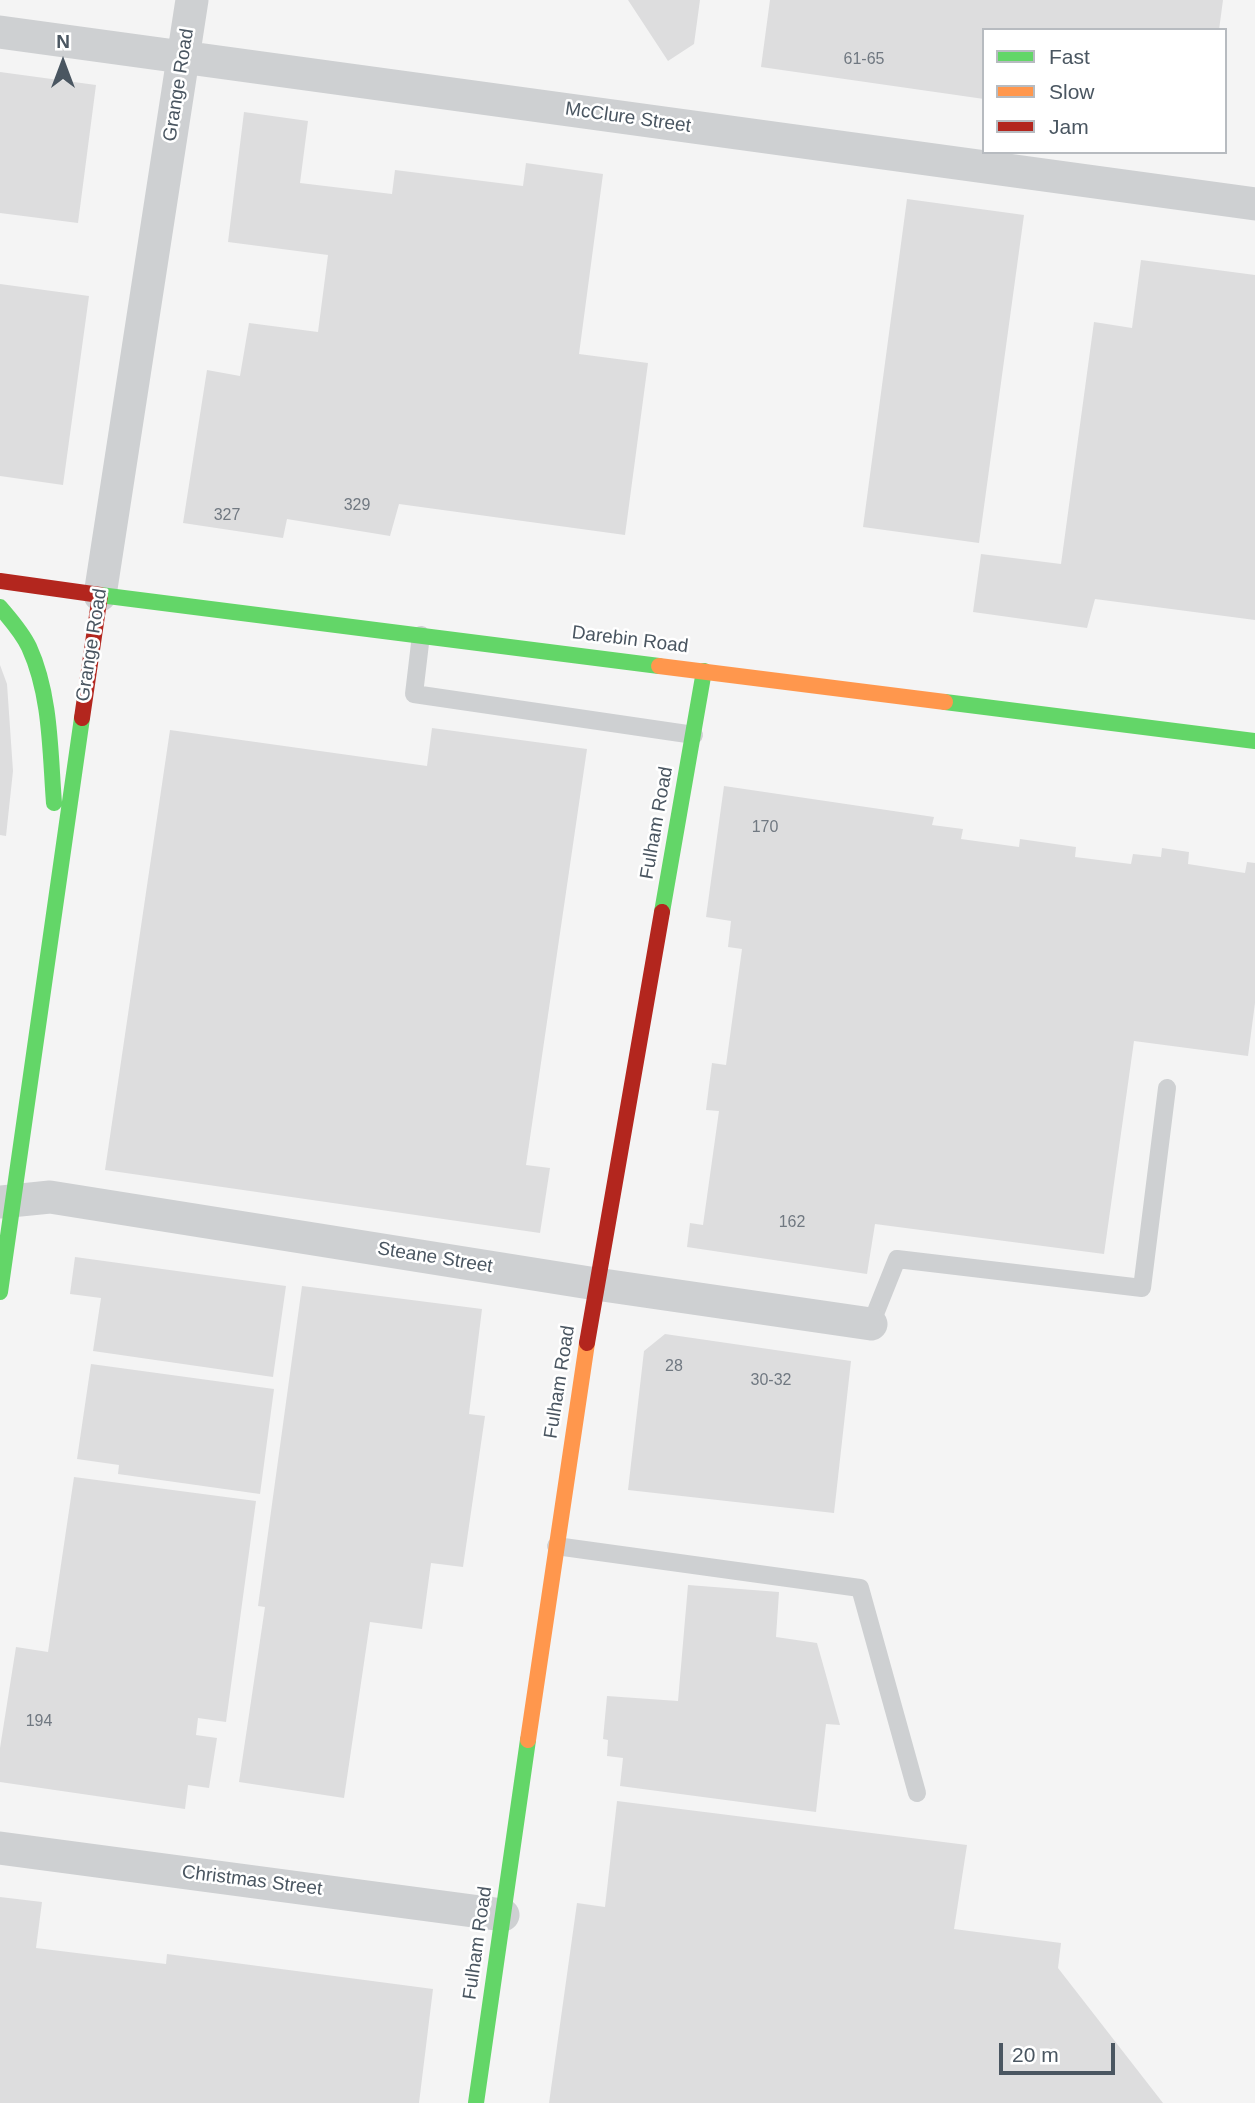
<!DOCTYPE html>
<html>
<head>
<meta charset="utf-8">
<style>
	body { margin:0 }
	#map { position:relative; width:1255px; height:2103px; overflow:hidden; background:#f4f4f4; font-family:Helvetica,sans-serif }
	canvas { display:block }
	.legend { position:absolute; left:982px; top:28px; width:245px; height:126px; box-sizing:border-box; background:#fff; border:2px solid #b7bbc0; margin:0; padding:9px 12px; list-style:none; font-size:21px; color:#4a5661 }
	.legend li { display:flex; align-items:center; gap:14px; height:35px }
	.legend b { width:35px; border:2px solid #b7bbc0 }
	.north { position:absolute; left:28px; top:28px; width:70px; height:70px; -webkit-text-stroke:5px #fff; paint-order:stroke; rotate:0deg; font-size:19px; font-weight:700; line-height:28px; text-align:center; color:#4a5661 }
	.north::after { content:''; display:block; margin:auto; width:24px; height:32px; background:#4a5661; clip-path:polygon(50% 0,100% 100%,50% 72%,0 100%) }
	.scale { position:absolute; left:999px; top:2043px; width:116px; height:32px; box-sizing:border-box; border:4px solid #4a5661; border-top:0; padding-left:9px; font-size:21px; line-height:24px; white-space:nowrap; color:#4a5661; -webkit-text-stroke:5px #fff; paint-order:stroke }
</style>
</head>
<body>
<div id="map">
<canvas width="1255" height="2103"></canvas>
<ul class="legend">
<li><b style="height:9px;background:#63d668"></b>Fast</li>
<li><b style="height:9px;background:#ff974d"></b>Slow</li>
<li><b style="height:9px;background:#b3261e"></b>Jam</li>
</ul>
<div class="north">N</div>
<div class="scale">20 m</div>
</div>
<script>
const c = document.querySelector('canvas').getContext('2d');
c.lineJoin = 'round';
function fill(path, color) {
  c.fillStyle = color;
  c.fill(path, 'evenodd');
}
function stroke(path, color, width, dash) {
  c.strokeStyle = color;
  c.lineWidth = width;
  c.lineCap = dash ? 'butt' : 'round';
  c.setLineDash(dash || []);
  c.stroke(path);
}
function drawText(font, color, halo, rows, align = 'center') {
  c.font = font + ' Helvetica,sans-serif';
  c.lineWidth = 5;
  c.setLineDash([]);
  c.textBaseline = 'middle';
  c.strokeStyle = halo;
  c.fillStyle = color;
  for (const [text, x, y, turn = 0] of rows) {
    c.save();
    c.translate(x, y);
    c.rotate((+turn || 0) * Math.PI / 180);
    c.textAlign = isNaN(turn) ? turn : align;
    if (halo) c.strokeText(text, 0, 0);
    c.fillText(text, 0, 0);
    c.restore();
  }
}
fill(new Path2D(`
	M628,0H700L694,44L668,61Z
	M770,0H1223L1219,30H984V99L761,67Z
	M0,72L96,85L78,223L0,213Z
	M244,112L308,121L300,183L392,194L395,170L523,186L526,163L603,174L579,354L648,363L625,535L399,504L390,536L287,519L283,538L183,523L207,370L240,376L249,323L318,332L328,255L228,242Z
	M907,199L1024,215L979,543L863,527Z
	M1141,260L1255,275V620L1095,599L1087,628L973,612L981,554L1061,564L1094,322L1132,328Z
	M0,284L89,296L63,485L0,476Z
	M0,665L7,684L13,771L6,836L0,835Z
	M432,728L587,749L526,1165L550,1168L540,1233L105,1170L170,730L427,766Z
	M724,786L934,817L932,825L963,829L961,839L1019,847L1020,839L1076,847L1075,857L1131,864L1133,854L1161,857L1162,848L1189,852L1188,864L1245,873L1247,862L1255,863V1003L1248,1056L1134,1041L1104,1254L875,1224L867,1274L687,1247L690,1223L703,1225L719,1111L706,1110L709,1086L712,1063L726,1065L742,949L728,947L731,921L706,917Z
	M75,1257L286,1286L273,1377L93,1351L101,1298L70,1294Z
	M302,1286L482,1309L469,1414L485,1416L463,1567L431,1563L422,1629L370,1622L344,1798L239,1782L265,1607L258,1606Z
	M665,1334L851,1361L834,1513L628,1490L644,1351Z
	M91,1364L274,1389L260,1494L118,1474L119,1465L77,1459Z
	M74,1477L256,1501L226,1722L198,1718L196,1735L217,1738L209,1788L188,1785L185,1809L0,1782V1748L16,1647L48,1652Z
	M688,1585L779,1592L776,1637L817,1643L840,1725L826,1724L816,1812L620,1786L623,1758L607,1756L608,1740L603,1739L607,1696L678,1701Z
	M617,1801L967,1845L954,1929L1061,1943L1058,1968L1163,2103H549L577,1903L605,1907Z
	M0,1897L42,1902L36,1948L166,1964L167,1954L433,1989L419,2103H0Z`), '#ddddde');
stroke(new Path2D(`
	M421,635L414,694L694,735
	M871,1324L897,1259L1142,1288L1167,1088
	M556,1546L860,1588L917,1793`), '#ced0d2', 18);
stroke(new Path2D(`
	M0,32L1255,204
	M100,595L192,0
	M0,1202L50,1197L596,1284L871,1324
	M0,1848L503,1915`), '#ced0d2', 33);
stroke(new Path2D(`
	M100,595L659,666
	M0,607C10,619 22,632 29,647C51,695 50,752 54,803
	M945,702L1255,741
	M662,912L704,671
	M0,1292L82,718
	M476,2103L528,1740`), '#63d668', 16);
stroke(new Path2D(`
	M659,666L945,702
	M528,1740L587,1343`), '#ff974d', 16);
stroke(new Path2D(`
	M0,581L100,595L82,718
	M587,1343L662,912`), '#b3261e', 16);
drawText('16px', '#707881', null, [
	["61-65",864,60],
	["329",357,506],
	["327",227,516],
	["170",765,828],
	["162",792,1223],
	["28",674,1367],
	["30-32",771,1381],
	["194",39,1722]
]);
drawText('19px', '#4a5661', '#fff', [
	["Grange Road",179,85,-81],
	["McClure Street",628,118,8],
	["Darebin Road",630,640,7],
	["Grange Road",92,645,-81],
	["Fulham Road",657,823,-80],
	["Steane Street",435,1258,9],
	["Fulham Road",560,1382,-81],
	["Christmas Street",252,1881,7],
	["Fulham Road",478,1943,-82]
]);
</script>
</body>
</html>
